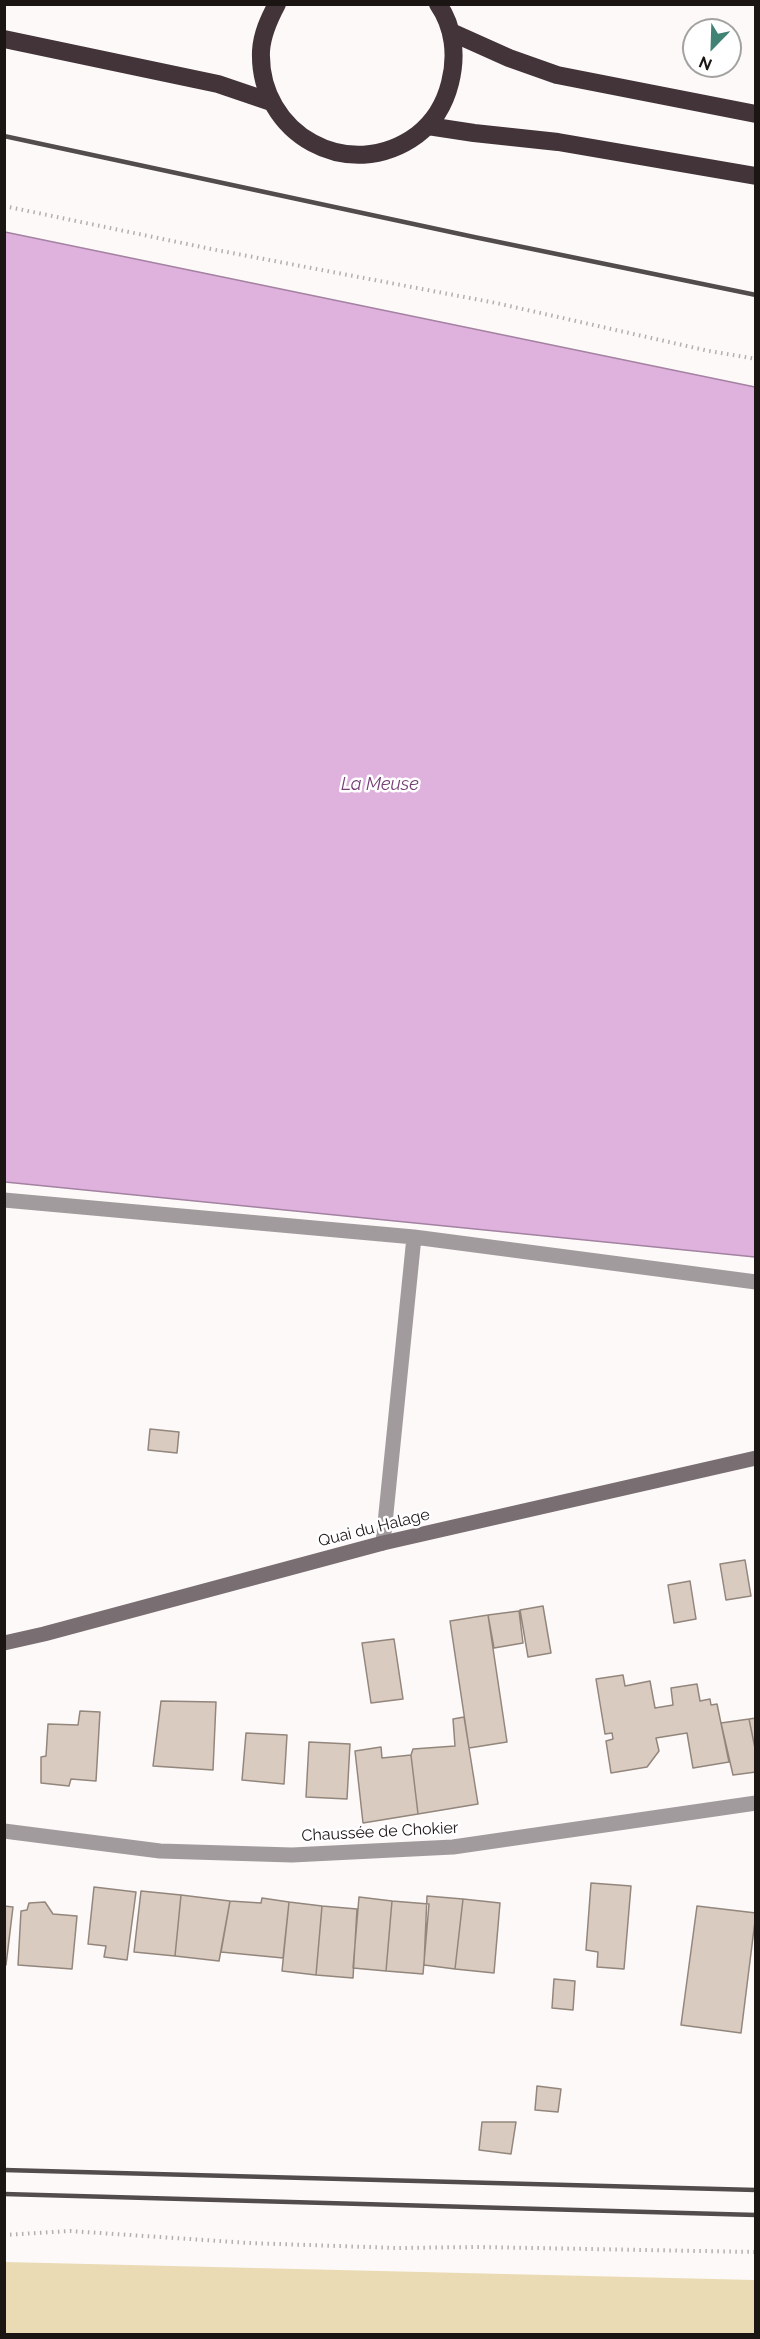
<!DOCTYPE html>
<html>
<head>
<meta charset="utf-8">
<style>
	body { margin:0 }
	#map { position:relative; width:760px; height:2339px; overflow:hidden; background:#fcf9f8; font-family:Raleway,sans-serif }
	canvas { display:block }
	.frame { position:absolute; inset:0; border:6px solid #1b1514; pointer-events:none }
	.north { position:absolute; left:682px; top:18px; width:60px; height:60px; box-sizing:border-box; background:#fff; border:2px solid #a4a1a1; border-radius:50%; rotate:203deg; font-size:16px; font-weight:700; line-height:24px; text-align:center; color:#1b1514 }
	.north::after { content:''; display:block; margin:auto; width:21px; height:27px; background:#408375; clip-path:polygon(50% 0,100% 100%,50% 72%,0 100%) }
</style>
</head>
<body>
<div id="map">
<canvas width="760" height="2339"></canvas>
<div class="frame"></div>
<div class="north">N</div>
</div>
<script>
const c = document.querySelector('canvas').getContext('2d');
c.lineJoin = 'round';
function fill(path, color) {
  c.fillStyle = color;
  c.fill(path, 'evenodd');
}
function stroke(path, color, width, dash) {
  c.strokeStyle = color;
  c.lineWidth = width;
  c.lineCap = dash ? 'butt' : 'round';
  c.setLineDash(dash || []);
  c.stroke(path);
}
function drawText(font, color, halo, rows, align = 'center') {
  c.font = font + ' Raleway,sans-serif';
  c.lineWidth = 5;
  c.setLineDash([]);
  c.textBaseline = 'middle';
  c.strokeStyle = halo;
  c.fillStyle = color;
  for (const [text, x, y, turn = 0] of rows) {
    c.save();
    c.translate(x, y);
    c.rotate((+turn || 0) * Math.PI / 180);
    c.textAlign = isNaN(turn) ? turn : align;
    if (halo) c.strokeText(text, 0, 0);
    c.fillText(text, 0, 0);
    c.restore();
  }
}
fill(new Path2D(`
	M5,2262L755,2280V2334H5Z`), '#ebdbb4');
const water = new Path2D(`
	M5,232L755,387V1257L5,1182Z`);
fill(water, '#dfb1dd');
stroke(water, '#a482a1', 1.5);
const building = new Path2D(`
	M150,1429L179,1432L177,1453L148,1450Z
	M745,1560L751,1596L726,1600L720,1564Z
	M690,1581L696,1619L674,1623L668,1585Z
	M543,1606L551,1653L528,1657L520,1610Z
	M519,1611L523,1643L494,1648L488,1615Z
	M488,1615L507,1742L469,1748L450,1621Z
	M394,1639L403,1699L371,1703L362,1643Z
	M623,1675L625,1686L650,1681L655,1708L673,1705L671,1688L697,1684L700,1701L710,1699L711,1705L717,1704L729,1762L693,1768L687,1733L656,1738L659,1751L647,1767L611,1773L606,1741L613,1739L612,1733L605,1734L596,1679Z
	M161,1701L216,1702L213,1770L153,1766Z
	M80,1711L100,1712L96,1781L71,1779L69,1786L41,1783V1757L46,1756L48,1724L78,1725Z
	M464,1717L478,1804L418,1814L411,1755L413,1749L455,1746L453,1719Z
	M756,1718V1753L749,1719Z
	M749,1719L756,1753V1772L733,1775L721,1723Z
	M246,1733L287,1735L284,1784L242,1780Z
	M309,1742L350,1744L347,1799L306,1797Z
	M381,1747L382,1758L411,1755L418,1814L363,1823L355,1751Z
	M591,1883L631,1886L624,1969L597,1967L598,1952L586,1950Z
	M94,1887L136,1892L127,1960L104,1957L106,1946L88,1944Z
	M141,1891L181,1895L175,1956L134,1952Z
	M181,1895L230,1901L219,1961L175,1956Z
	M427,1896L463,1899L455,1969L424,1965Z
	M359,1897L392,1901L386,1971L353,1968Z
	M262,1898L289,1902L283,1958L221,1952L230,1901L261,1903Z
	M463,1899L500,1903L494,1973L455,1969Z
	M392,1901L429,1904L423,1974L386,1971Z
	M45,1902L53,1914L77,1916L72,1969L18,1965L21,1911L27,1910L29,1903Z
	M289,1902L322,1906L316,1975L282,1971Z
	M4,1906L13,1907L6,1965H4Z
	M322,1906L357,1909L353,1978L316,1975Z
	M697,1906L756,1913L741,2033L681,2025Z
	M554,1979L575,1981L573,2010L552,2008Z
	M537,2086L561,2089L558,2112L535,2110Z
	M482,2122H516L511,2154L479,2150Z`);
fill(building, '#dacbc1');
stroke(building, '#93867c', 1.5);
stroke(new Path2D(`
	M4,206L211,249L496,303L709,351L756,359
	M4,2235L70,2231L249,2243L397,2248L477,2247L756,2252`), '#b3afae', 4, [1.5, 4.5]);
stroke(new Path2D(`
	M4,1200L414,1237L383,1543
	M414,1237L756,1282`), '#a29b9d', 15);
stroke(new Path2D(`
	M4,1831L160,1851L292,1855L453,1847L756,1803`), '#a29b9d', 15);
stroke(new Path2D(`
	M4,1643L44,1634L383,1543L756,1458`), '#796e71', 15);
stroke(new Path2D(`
	M277,4C269,19 262,34 261,51C258,134 349,185 417,135C434,122 445,103 450,83C457,56 454,27 438,4
	M451,32L509,58L557,75L756,114
	M4,39L218,84L271,102
	M428,126L474,133L558,142L756,176`), '#433439', 18);
stroke(new Path2D(`
	M4,136L474,237L756,295
	M4,2170L756,2190
	M4,2194L756,2215`), '#524d4c', 4.5);
drawText('16px', '#1b1514', '#fff', [
	["Quai du Halage",374,1528,-14],
	["Chaussée de Chokier",380,1832,-3]
]);
drawText('italic 18px', '#743d74', '#fff', [
	["La Meuse",380,785]
]);
</script>
</body>
</html>
